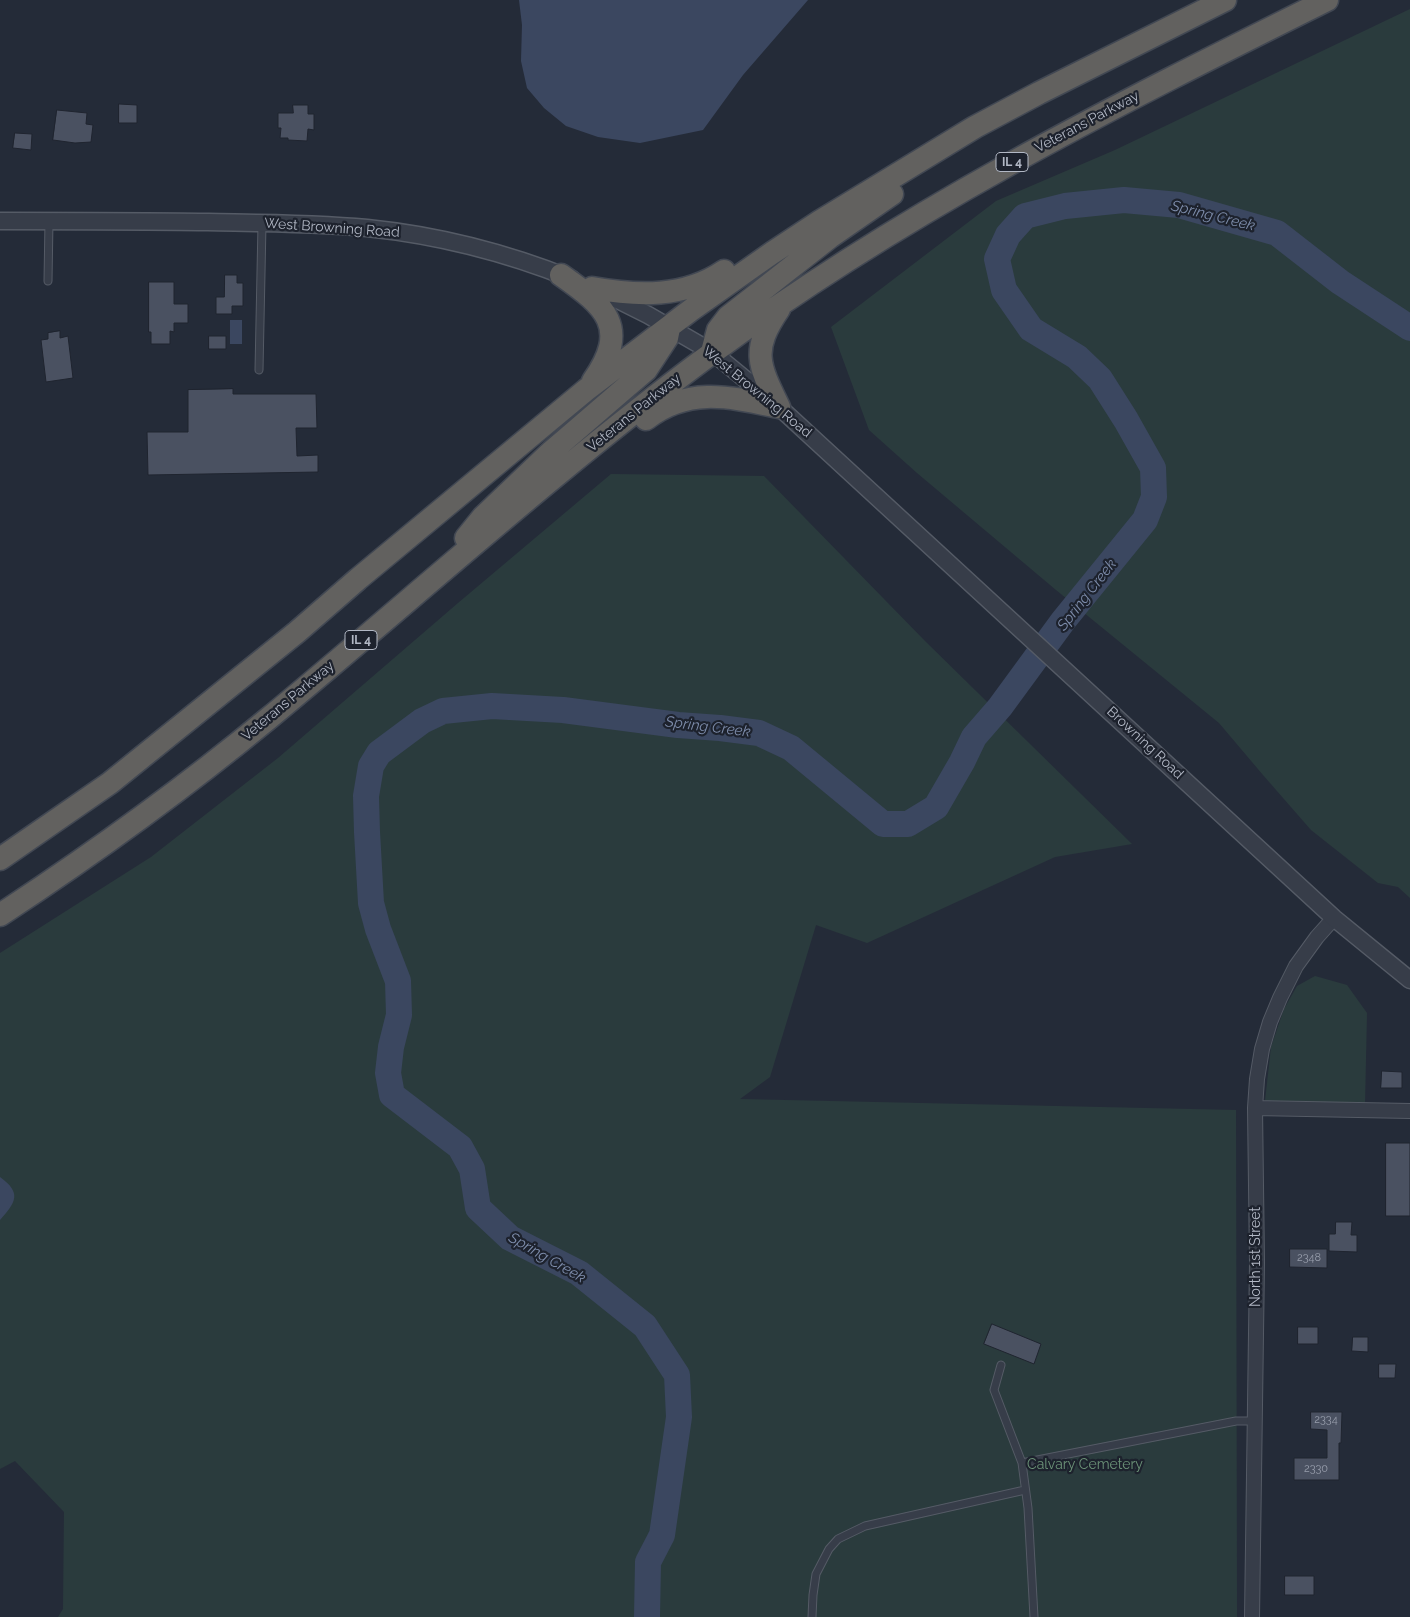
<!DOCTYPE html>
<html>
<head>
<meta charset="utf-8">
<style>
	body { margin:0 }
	canvas { display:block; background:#242b38 }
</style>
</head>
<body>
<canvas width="1410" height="1617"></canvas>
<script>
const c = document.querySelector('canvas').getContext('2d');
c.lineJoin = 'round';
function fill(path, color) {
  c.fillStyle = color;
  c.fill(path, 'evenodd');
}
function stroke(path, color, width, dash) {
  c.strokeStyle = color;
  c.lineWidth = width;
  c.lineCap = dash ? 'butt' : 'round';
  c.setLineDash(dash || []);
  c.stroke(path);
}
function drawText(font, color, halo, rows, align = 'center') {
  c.font = font + ' Raleway,sans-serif';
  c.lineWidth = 4.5;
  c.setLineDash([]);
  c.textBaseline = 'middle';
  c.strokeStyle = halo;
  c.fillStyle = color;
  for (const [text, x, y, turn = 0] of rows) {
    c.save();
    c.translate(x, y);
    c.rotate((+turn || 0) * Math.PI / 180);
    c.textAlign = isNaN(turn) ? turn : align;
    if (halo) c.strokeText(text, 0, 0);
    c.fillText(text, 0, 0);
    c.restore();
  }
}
fill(new Path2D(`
	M1410,9V898L1398,887L1378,883L1311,830L1263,775L1219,723L1056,590L917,473L869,430L831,327L996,201L1115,150Z
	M611,474L764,476L925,641L1132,844L1055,857L867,943L816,925L770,1077L740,1099L1236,1110L1237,1617H58L63,1609L64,1512L15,1461L0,1469V953L151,857L278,758L458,603Z
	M1315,976L1347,985L1367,1013L1365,1104L1265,1101L1271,1047L1284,1009L1297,986Z`), '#2a3b3d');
fill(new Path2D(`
	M519,0H808L743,75L703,130L640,143L598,137L566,126L544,108L527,88L521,61L522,25Z
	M230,320H242V344H230Z
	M0,1177C22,1193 16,1202 0,1220Z`), '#3b4760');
stroke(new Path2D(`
	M647,1617L648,1562L662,1535L679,1417L677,1375L645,1326L579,1273L510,1238L478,1208L472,1169L460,1147L392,1095L388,1073L391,1047L399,1015L398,981L378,929L371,903L367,832L366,796L371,766L379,753L422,721L443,711L492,706L563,710L678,725L720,728L759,733L791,748L883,824H908L936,807L962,762L974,737L1000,707L1063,621L1145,520L1154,497L1153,468L1126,420L1100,379L1077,357L1031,329L1004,290L997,259L1008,235L1025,216L1065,206L1124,200L1179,205L1277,233L1340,282L1410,328`), '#3b4760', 26);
const building = new Path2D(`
	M119,104L137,105V123H119Z
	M293,105H308V114H314V130L308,129L307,141L288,140V138H280L281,128H278V113H293Z
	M57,110L87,113L86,124L93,125L91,142L75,143L53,140Z
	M15,133L32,134L31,150L13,148Z
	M225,275H237V283H243V306H232V314H216V297H224Z
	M149,282H174V304H188V323H174V332L170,331V344H151V332H149Z
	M60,331V338L68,336L73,378L46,382L41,340L48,339V333Z
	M209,336H226V349H209Z
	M233,389V394H316L317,428H296L297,456L318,455V472L148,475L147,432H188V390Z
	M1382,1071L1402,1072V1088H1381Z
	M1386,1143H1410V1216H1386Z
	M1336,1222H1352L1351,1235H1357V1252L1329,1251V1234H1335Z
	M1290,1249H1327V1268L1290,1267Z
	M992,1324L1041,1344L1034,1364L984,1344Z
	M1298,1327H1318V1344H1298Z
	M1353,1337H1368V1352L1352,1351Z
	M1379,1364H1396L1395,1378H1379Z
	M1311,1412H1342L1341,1443H1339V1480H1294V1458H1327V1430L1311,1429Z
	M1285,1576H1314V1595H1285Z`);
fill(building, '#4a5161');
stroke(building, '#1f242f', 1);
const service = new Path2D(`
	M48,281L49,221
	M259,370L262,224
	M1001,1365L994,1390L1022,1463L1028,1508L1034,1617
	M1022,1463L1236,1421H1254
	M812,1617L813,1595L816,1574L829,1549L838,1539L865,1526L1025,1490`);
const minor = new Path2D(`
	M1255,1108L1410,1111
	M1252,1617L1257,1263L1255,1108L1257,1079L1262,1049L1270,1022L1280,998L1296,966L1317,937L1334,918`);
const tertiary = new Path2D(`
	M0,221C69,221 139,221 208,222C261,223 314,223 367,228C436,235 507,253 572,279
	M606,294L648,315L712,352L779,407L1334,918L1410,980`);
const trunk = new Path2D(`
	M561,275C605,306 631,327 593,381
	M592,288C638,296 684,298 724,271
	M712,352L718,330L728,317L830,237L892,194
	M779,407C758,364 751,350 779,309
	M646,419C688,386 731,397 779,407
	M466,538L483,517L552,451L646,370L667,338L669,328
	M0,859L110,783L297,632L358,579L586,390L691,310L772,253L819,222L975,127L1039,93L1225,0
	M0,915C93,854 183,789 269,718C415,597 556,469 708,356C900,213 1114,106 1327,0`);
stroke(service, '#555b66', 9);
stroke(minor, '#555b66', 16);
stroke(tertiary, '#555b66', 19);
stroke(trunk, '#424853', 25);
stroke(service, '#373d49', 7);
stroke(minor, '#373d49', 14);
stroke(tertiary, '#373d49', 16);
stroke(trunk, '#62615f', 22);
drawText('11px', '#989eac', null, [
	["2348",1309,1258],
	["2334",1326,1420],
	["2330",1316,1469]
]);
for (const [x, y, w] of [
	[1012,162,32],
	[361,640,32]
]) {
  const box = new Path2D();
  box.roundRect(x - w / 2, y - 9.5, w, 19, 4);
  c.fillStyle = '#1d222d';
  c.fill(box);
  stroke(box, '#b2b8c5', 1);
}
drawText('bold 12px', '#b2b8c5', null, [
	["IL 4",1012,162],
	["IL 4",361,640]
]);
drawText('14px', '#b2b8c5', '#1d222d', [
	["Veterans Parkway",1087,122,-28],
	["West Browning Road",332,228,4],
	["West Browning Road",757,392,39],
	["Veterans Parkway",634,413,-39],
	["Veterans Parkway",288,701,-40],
	["Browning Road",1145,743,43],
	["North 1st Street",1256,1257,-90]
]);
drawText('14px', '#6c9378', '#1d222d', [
	["Calvary Cemetery",1085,1465]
]);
drawText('italic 15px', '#7d8caa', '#1d222d', [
	["Spring Creek",1213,216,14],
	["Spring Creek",1087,595,-52],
	["Spring Creek",708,727,7],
	["Spring Creek",547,1258,30]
]);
</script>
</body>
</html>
